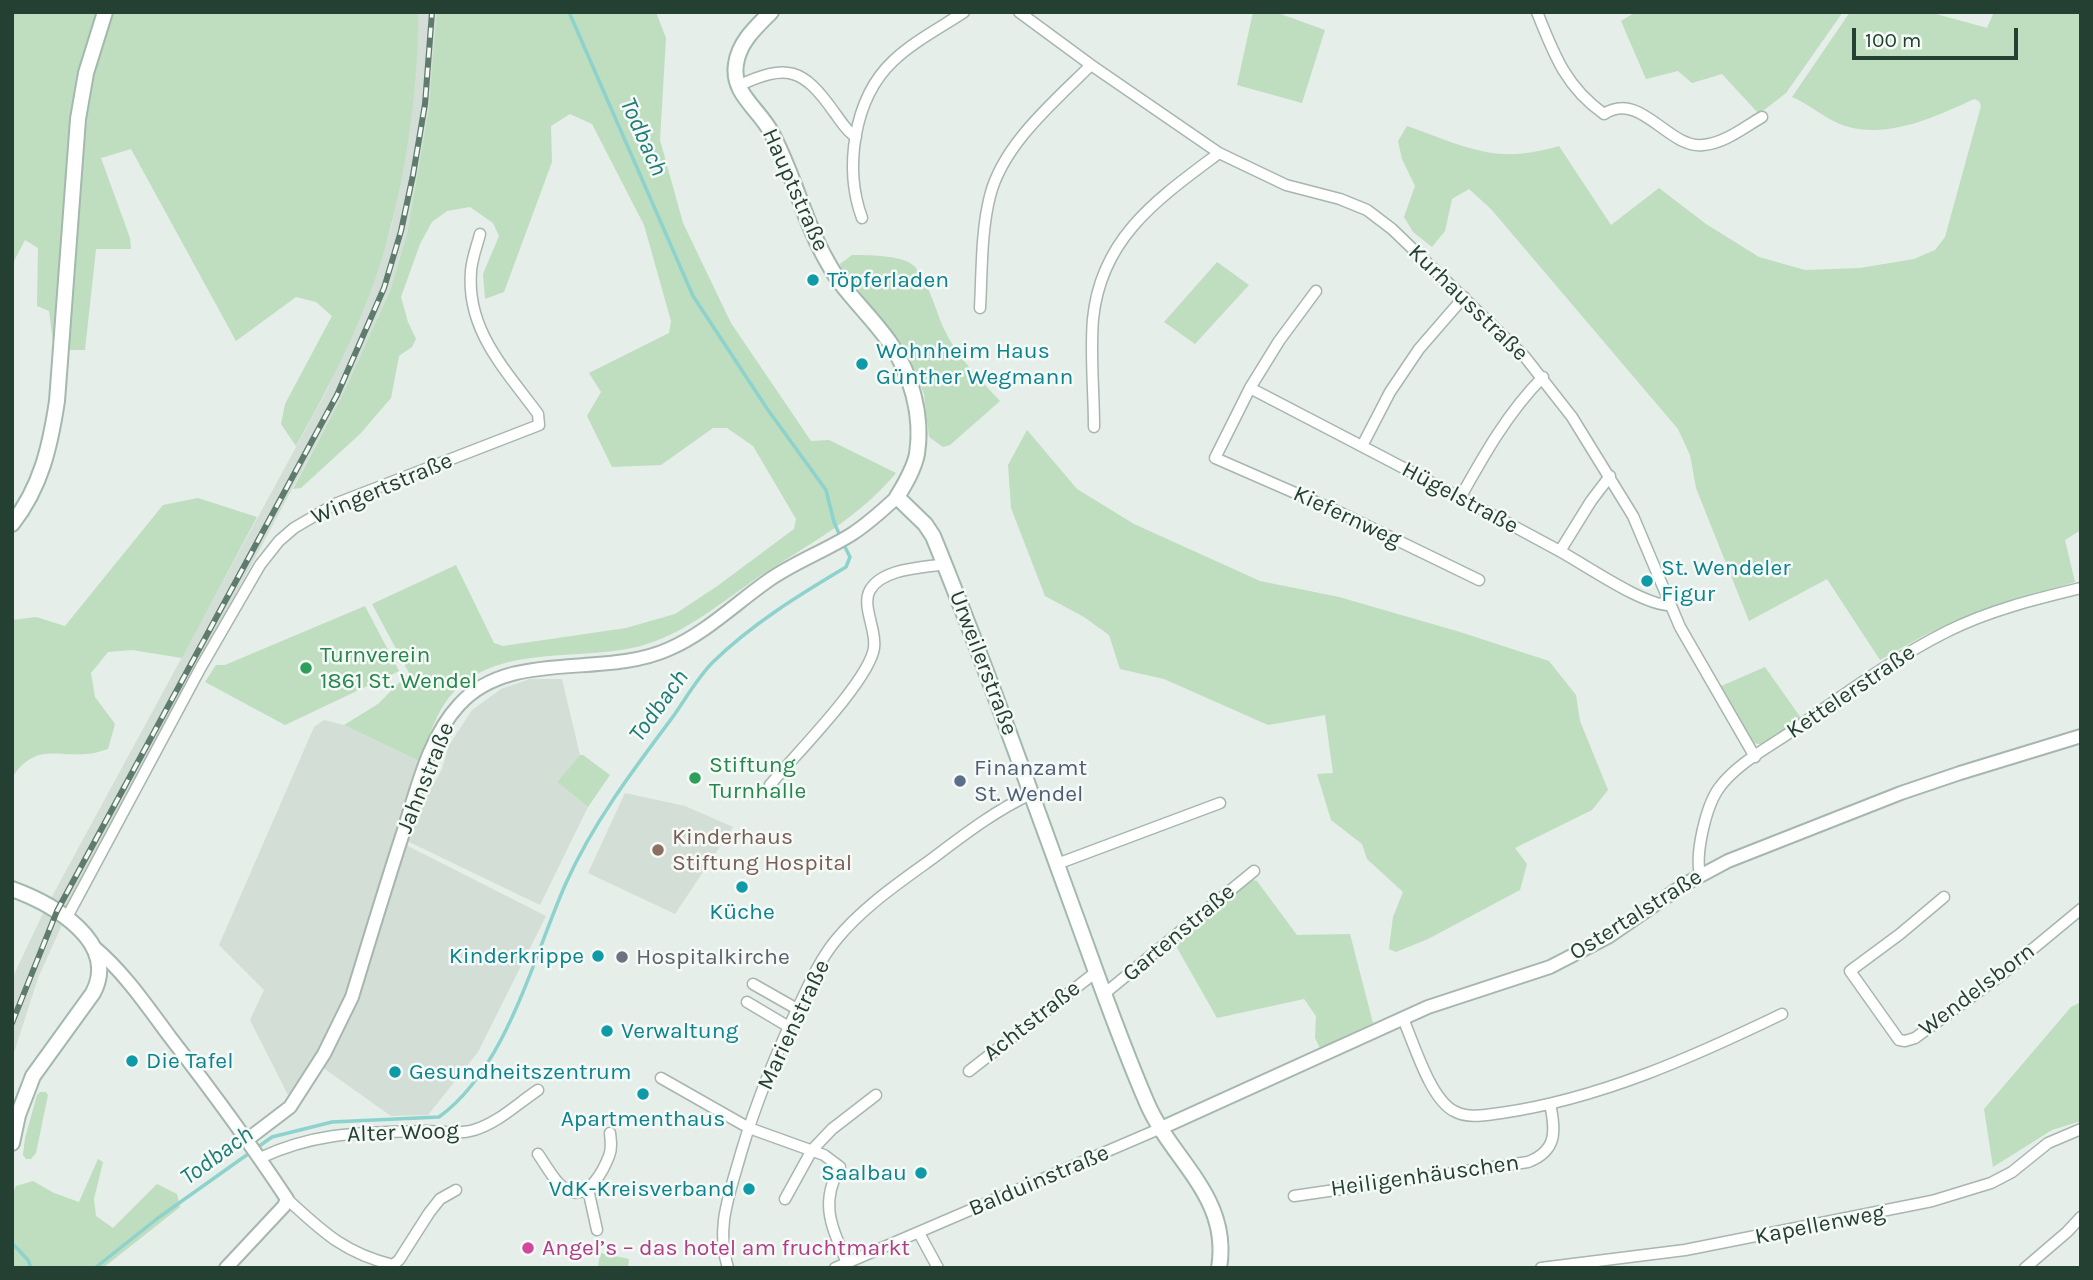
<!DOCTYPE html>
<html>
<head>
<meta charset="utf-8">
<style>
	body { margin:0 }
	#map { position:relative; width:2093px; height:1280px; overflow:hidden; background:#e5eee8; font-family:Karla,sans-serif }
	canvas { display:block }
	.frame { position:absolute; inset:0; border:14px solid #244032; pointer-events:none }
	.scale { position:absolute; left:1852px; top:28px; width:166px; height:32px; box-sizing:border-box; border:4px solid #244032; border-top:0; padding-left:9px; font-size:21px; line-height:24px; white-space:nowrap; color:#244032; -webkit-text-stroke:5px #f5faf7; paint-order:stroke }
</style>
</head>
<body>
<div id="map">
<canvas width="2093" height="1280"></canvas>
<div class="frame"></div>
<div class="scale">100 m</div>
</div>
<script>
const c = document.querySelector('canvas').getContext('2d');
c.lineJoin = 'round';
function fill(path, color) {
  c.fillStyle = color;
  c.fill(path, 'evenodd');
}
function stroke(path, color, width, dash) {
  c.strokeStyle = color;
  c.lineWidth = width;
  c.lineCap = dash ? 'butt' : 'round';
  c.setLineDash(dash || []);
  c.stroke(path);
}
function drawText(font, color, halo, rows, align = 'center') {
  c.font = font + ' Karla,sans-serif';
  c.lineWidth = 5;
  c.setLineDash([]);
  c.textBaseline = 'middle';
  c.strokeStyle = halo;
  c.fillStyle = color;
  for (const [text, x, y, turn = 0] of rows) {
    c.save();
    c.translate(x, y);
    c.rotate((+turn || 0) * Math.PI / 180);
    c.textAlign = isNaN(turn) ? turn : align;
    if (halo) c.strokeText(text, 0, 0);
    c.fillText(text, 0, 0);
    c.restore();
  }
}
fill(new Path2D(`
	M418,12H437V32L429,107L407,234L390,291L342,396L115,819L62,925L38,978L12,1059V979L43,913L327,390L373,283L391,228L402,172L412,103Z
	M530,679H562L580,755L557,782L588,807L540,905L403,839L442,769L449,745L472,710L501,689Z
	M324,720L344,725L419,761L394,839L546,916L478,1052L428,1115L391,1116L315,1062L288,1095L250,1020L264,990L219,945L314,727Z
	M625,793L685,806L733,827L675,914L588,873Z`), '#d3ded6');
fill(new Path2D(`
	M12,12H418C419,95 402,204 374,282C354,339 325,394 296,446L281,424L285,404L332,316L316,302L296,297L236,341L131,149L101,158L130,238L131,249H96L85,350H54L49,311L37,306L38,248L25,240L12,265Z
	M437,12H656L666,38L660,140L683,223L731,323L811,441L829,440L896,473C858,519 807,545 757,578C725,600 694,626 658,640C592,668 492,635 445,703C434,719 427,743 419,761L344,725L378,704L409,673L372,604L456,565L494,643L503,646L626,628L675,614L716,587L794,529L796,519L753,446L727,428H713L661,465L612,467L587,416L601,392L589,373L669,333L671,321L644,225L592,124L570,114L551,126L552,162L504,292L485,299L483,274L499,236L493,223L470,207L447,211L432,222L420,244L401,297L408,322L416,339L412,347L399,356L391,398L360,434L301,488L293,489L342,396L390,291L407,234L429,107Z
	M1253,12H1275L1325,30L1302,103L1237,85Z
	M1636,12H1843L1786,93L1759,114L1722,74L1692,83L1678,71L1646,79L1621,21Z
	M1850,12H1929L1987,28L1994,12H2081V530L2065,540L2075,582L1978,611L1925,635L1880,660L1827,579L1749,621L1696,488L1690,455L1678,429L1491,209L1469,189L1452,199L1445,231L1432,247L1413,232L1404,217L1415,186L1402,159L1398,141L1407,126C1437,136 1472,153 1504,154C1522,155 1542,151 1559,146L1611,225L1659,188L1706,224L1759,257L1805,270L1860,268L1914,259L1935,250L1945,237L1981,106L1979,101L1974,99C1935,117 1889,139 1845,126C1826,120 1811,105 1792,97Z
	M852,255C868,255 895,255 910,263C926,272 936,312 944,329C957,357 980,379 1000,401L950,445L943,447L929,437L924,394L910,359L841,267L840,264Z
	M1217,262L1249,285L1195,344L1164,322Z
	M1027,430L1077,489L1134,524L1260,581L1339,597L1460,632L1549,661L1576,695L1580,721L1608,790L1592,810L1515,848L1527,864L1520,890L1428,939L1396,952L1389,949L1393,917L1403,892L1367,859L1362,844L1331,820L1317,774L1333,773L1325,715L1268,725L1164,679L1120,669L1109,635L1084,617L1045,596L1011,508L1008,465Z
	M198,498L257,517L182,658L132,650L108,652L91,673L95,697L115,724L108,749C101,751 93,754 86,754C52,756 36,744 12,777V620L36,617L65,626L163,505Z
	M365,606L399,671L285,725L205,682L216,665H225Z
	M1765,667L1801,718L1764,745L1753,743L1719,687Z
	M580,755H583L610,775L588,807L557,782Z
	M1253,880L1257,881L1297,935L1350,934L1373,1023L1320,1048L1315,1038L1316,1016L1304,999L1217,1018L1176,946L1249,881Z
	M2081,1002V1121L2052,1130L1993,1167L1984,1109L2071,1007Z
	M40,1092H46L48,1095L36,1153L31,1159H26L23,1155L25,1138L37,1095Z
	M98,1159L103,1162L94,1199L96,1216L113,1228L157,1184L177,1194L180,1207L103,1268H13L12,1195L16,1186L33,1181L54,1193L79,1202Z
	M600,1253L629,1259L628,1268H598Z`), '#bedebf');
stroke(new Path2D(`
	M569,12L693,296L768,410L826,490L834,522L840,536
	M12,1243L28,1260L31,1268
	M95,1268L158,1218L272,1137L332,1122L439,1117C507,1068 533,957 566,883C593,823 633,770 672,718C685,700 697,678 713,662C752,624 799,595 846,567L850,557L843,543`), '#8ed2cd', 3.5);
const minor = new Path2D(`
	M1019,12L1091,65L1219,153L1286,185L1340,199L1367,210L1392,229L1525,357L1572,417L1633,516L1680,627L1755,757
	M1537,12C1554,55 1566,87 1604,114C1641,90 1668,149 1703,145C1725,143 1743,128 1762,117
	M738,86C787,63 803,68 834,112C841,121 846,131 856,137
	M862,218C844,169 853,99 893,61C914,41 940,28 964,12
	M1316,291L1279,341L1250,388L1215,458L1341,513L1479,580
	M980,308C982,271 981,231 990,196C1003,144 1055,101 1091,65
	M1250,388C1352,441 1455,494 1556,549C1583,563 1643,606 1670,605
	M1094,427C1094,391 1090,354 1093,319C1101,237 1159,198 1219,153
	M1362,446L1390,392L1419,349L1464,297
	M1460,498C1484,455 1508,412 1543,377
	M1560,551L1591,501L1610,476
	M770,785C794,756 869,681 874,648C877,630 861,606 870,590C883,568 922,568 945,564
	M1057,864L1220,803
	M1700,875C1695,853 1706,806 1719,788C1737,763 1771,746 1795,729C1845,694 1894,658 1948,631C1990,610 2036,599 2081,588
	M1944,897L1900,934L1850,971L1899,1040L1905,1041L1915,1038L2000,976L2081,909
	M66,919L201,667L260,565L279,541L294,528L335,504L539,425L538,414C505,369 466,330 471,271C472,258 477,246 480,234
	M753,984L797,1009
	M1104,994L1254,871
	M747,1002L789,1027
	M1403,1019C1414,1043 1430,1099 1454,1111C1468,1119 1486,1115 1501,1113C1599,1099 1693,1057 1782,1014
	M969,1071L1096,972
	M661,1078L749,1128L824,1155L840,1167C819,1204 832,1227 847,1263
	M538,1154C546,1165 558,1189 572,1192C590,1197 604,1169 609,1156C612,1149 611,1141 610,1133
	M260,1158C318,1131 363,1133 425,1131C441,1131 458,1135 474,1130C498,1123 517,1104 538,1090
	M588,1189L597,1230
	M1294,1196L1528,1162C1557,1151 1556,1131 1550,1104
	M287,1199C323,1232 344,1253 393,1265L399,1260L429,1213L440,1199L456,1190
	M785,1199L812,1150L832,1129L876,1095
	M919,1233L938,1268
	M728,1268C723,1252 722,1236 724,1220C727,1197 735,1175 741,1153C757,1099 779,1046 804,995C813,976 822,957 836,940C861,909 897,884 929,861C961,837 994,811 1031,794
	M835,1268L1159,1129
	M1541,1268L1685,1250L1932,1201L1991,1183L2012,1172L2048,1143L2081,1129
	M2025,1268L2067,1232L2081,1217`);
const tertiary = new Path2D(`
	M94,947C124,972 147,1006 170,1037C211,1090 250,1143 287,1199L284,1206L226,1268
	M1159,1129L1428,1007L1550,967L1608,937L1685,884L1728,861L1901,793L1960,773L2081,736
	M248,1139L290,1107L324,1054L352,997C369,941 386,885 404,830C417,789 429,737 459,705C510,648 603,679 669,649C706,633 736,603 769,580C795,562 825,551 852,534C869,523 883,510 897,497`);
const secondary = new Path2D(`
	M771,12C756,27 739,42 736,64C731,93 759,109 771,132C794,174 804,222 828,263C844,293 871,315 890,343C911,374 923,415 917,454C914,469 905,484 897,497L925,524L933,536C984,661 1029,788 1075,914C1098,977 1120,1041 1147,1103C1172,1161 1231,1197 1219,1268
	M12,524C41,487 50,447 57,401L78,119L86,73L105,12
	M12,889C53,904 120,942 93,993L33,1076L18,1115L12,1143`);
stroke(minor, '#a7b6ae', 13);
stroke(tertiary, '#a7b6ae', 16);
stroke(secondary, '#a3b9ad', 18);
stroke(minor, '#fff', 10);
stroke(tertiary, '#fff', 12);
stroke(secondary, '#fff', 14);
const rail = new Path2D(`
	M12,1023L57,911L337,395L384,288L401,231L413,175L425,104L432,12`);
stroke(rail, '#5e7b6d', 6);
stroke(rail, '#f5faf7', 3.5, [10]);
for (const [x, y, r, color] of [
	[813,280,7,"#0f9aa8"],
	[862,364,7,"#0f9aa8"],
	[1647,581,7,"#0f9aa8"],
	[306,668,7,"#2e9e5b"],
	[695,778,7,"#2e9e5b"],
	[960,781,7,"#5c6f8a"],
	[658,850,7,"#8d6e63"],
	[742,887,7,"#0f9aa8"],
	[598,956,7,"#0f9aa8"],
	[622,957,7,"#6b7280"],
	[607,1031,7,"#0f9aa8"],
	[132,1061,7,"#0f9aa8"],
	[395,1072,7,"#0f9aa8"],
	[643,1094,7,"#0f9aa8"],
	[921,1173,7,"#0f9aa8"],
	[749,1189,7,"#0f9aa8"],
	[528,1248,7,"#d1479c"]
]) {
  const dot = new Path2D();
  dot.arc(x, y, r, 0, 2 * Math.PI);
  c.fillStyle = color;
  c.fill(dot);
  stroke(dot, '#f5faf7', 2.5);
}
drawText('23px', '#244032', '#f5faf7', [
	["Hauptstraße",795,190,66],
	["Kurhausstraße",1468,303,44],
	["Wingertstraße",382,489,-23],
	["Hügelstraße",1460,498,28],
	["Kiefernweg",1347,517,25],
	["Urweilerstraße",983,663,69],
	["Kettelerstraße",1851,692,-34],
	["Jahnstraße",426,778,-68],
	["Ostertalstraße",1636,915,-32],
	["Gartenstraße",1179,933,-40],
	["Wendelsborn",1977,990,-37],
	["Achtstraße",1032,1021,-38],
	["Marienstraße",794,1025,-65],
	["Alter Woog",403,1133,-2],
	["Heiligenhäuschen",1425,1176,-8],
	["Balduinstraße",1039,1181,-23],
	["Kapellenweg",1820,1225,-11]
]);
drawText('23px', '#0d838f', '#f5faf7', [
	["Töpferladen",827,280],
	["Wohnheim Haus",876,351],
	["Günther Wegmann",876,377],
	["St. Wendeler",1661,568],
	["Figur",1661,594],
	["Küche",742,912,"center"],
	["Kinderkrippe",584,956,"right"],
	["Verwaltung",621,1031],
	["Die Tafel",146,1061],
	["Gesundheitszentrum",409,1072],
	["Apartmenthaus",643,1119,"center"],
	["Saalbau",907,1173,"right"],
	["VdK-Kreisverband",735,1189,"right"]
], 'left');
drawText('23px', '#27864d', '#f5faf7', [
	["Turnverein",320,655],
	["1861 St. Wendel",320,681],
	["Stiftung",709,765],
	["Turnhalle",709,791]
], 'left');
drawText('23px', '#4e5e75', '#f5faf7', [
	["Finanzamt",974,768],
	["St. Wendel",974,794]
], 'left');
drawText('23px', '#785e54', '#f5faf7', [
	["Kinderhaus",672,837],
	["Stiftung Hospital",672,863]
], 'left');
drawText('23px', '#5b616d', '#f5faf7', [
	["Hospitalkirche",636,957]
], 'left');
drawText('23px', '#b23c85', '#f5faf7', [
	["Angel’s – das hotel am fruchtmarkt",542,1248]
], 'left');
drawText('italic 24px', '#1e7c77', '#f5faf7', [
	["Todbach",643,137,66],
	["Todbach",659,706,-54],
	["Todbach",217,1156,-36]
]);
</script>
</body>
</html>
